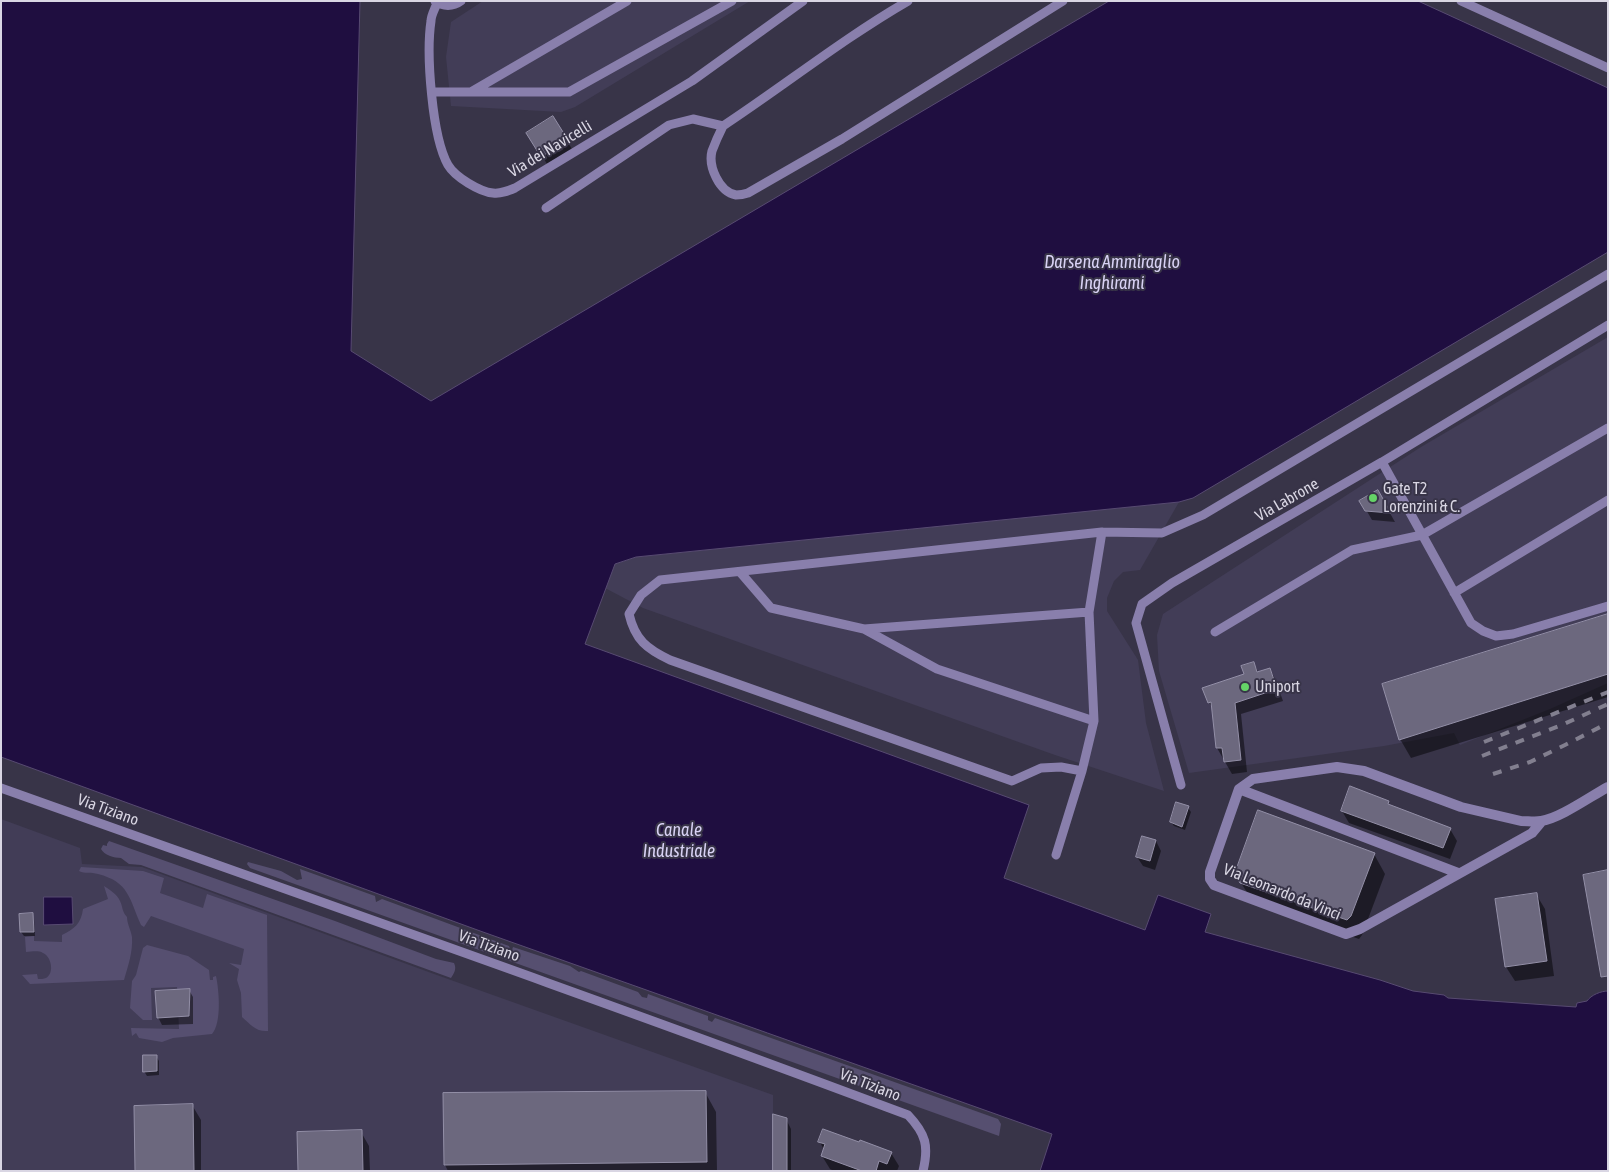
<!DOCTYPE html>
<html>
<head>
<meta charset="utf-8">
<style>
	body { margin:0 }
	#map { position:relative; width:1609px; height:1172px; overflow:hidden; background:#383448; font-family:"Asap Condensed",sans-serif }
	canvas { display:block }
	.frame { position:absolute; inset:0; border:2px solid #d9d6e3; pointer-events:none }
</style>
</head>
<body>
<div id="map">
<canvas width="1609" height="1172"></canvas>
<div class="frame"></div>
</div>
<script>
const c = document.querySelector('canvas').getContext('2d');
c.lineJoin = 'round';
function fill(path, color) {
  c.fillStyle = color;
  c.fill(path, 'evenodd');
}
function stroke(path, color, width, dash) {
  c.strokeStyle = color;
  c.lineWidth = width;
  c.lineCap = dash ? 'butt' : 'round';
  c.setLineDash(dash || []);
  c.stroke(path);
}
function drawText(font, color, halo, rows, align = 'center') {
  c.font = font + ' "Asap Condensed",sans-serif';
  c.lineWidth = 4;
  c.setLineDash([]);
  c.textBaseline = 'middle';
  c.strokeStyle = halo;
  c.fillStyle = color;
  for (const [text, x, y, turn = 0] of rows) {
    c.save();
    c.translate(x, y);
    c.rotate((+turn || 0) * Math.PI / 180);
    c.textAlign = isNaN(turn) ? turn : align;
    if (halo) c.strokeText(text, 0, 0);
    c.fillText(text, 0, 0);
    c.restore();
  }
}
fill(new Path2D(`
	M483,1H750L575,107L561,112L451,106L446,57L451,22Z
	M1608,337V683L1550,709L1460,745L1454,733L1384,746L1189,773L1159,671L1157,635L1163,614L1421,447Z
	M1179,502L1140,570L1123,572L1114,581L1107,598V611L1138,660L1146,723L1164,791L1055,755L643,608L605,588L615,564L636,557Z
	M1,819L80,848L82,864L142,867L434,974L773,1095V1171H1Z`), '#423d57');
fill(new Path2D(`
	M109,841L335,921L436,959L454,963C457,969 454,973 451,978L141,865L129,864L121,858C114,858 104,855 101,849L103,845L107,846V844Z
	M248,862L281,871L297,880L302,879L300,869L375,896L376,902L382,899L509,946L510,949L512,950L513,947L570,966L579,972L581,971L638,992L642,997L647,998L648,994L708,1016V1020L712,1022L715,1018L998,1119L1001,1124L999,1136L250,868L247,864Z
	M81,867L143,871L164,878L160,893L203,908L207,894L267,915L268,1031C256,1032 251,1025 242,1017L241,993L237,980L239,969L229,963L241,965L244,949L151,916L144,927L141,925C129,898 129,882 98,874C91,872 85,874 79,871Z
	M104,886C110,890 117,894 120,901C123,907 122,912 127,917C127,924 131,930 132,937C133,952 128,966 124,980L30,984L22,975L37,974L38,979C40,979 44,979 46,978C55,973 51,956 43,953C38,950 31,952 26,952L25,937L34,936V941L62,942V935C74,929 81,924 83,909L108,899Z
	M147,945L188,956L209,970L210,980H213V977L216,976C219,990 222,1023 212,1034L173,1038L162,1042L139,1038L136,1033L132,1036L131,1028L179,1029L177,987L151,988L152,1020H143L130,1008L132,981L136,975L143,948Z`), '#564f70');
const water = new Path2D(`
	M1,1H360L351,351L431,401L1109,1H1418L1608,88V252L1193,498L1179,502L636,557L615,564L585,644L1029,805L1004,878L1145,930L1158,895L1211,914L1205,932L1380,980L1413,991L1444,995L1448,998L1576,1007L1577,1003L1587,1001C1591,995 1601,991 1608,991V1171H1040L1052,1134L483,932L1,757Z
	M44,897H72L73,924L44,925Z`);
fill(water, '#1f0e40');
stroke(water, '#574a71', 1);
fill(new Path2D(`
	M553,118L572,149L547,164L528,133Z
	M1378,492L1395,522L1372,520L1361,501Z
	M1608,616V697L1411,758L1400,739Z
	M1253,663L1259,673L1270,669L1276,681L1283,701L1241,714L1247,772L1232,774L1217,748L1214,711L1209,702L1246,675Z
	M1388,802L1391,806L1450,829L1457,841L1450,859L1349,823L1342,811Z
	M1188,808L1191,812L1185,830L1174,826L1171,822Z
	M1143,837L1156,841L1161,851L1155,870L1143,866L1137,857Z
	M1374,854L1385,874L1362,935L1359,939L1253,902L1238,878Z
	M1536,894L1545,909L1554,976L1515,981L1506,967Z
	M32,915L34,919L35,936H24L21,932Z
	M189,990L193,997V1024L162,1025L158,1017Z
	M156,1056L159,1061V1075L147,1076L144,1071Z
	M705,1092L716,1112L717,1171H448L445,1165Z
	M192,1105L201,1120V1171H136Z
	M786,1119L791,1129V1171H775Z
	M361,1132L369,1146L370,1171H300Z
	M820,1142L891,1153L899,1166L897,1171H834L830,1169L822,1156L824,1150Z`), '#0007');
const building = new Path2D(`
	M553,116L568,140L541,157L526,133Z
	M1378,490L1391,513L1365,511L1359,501Z
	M1608,614V674L1399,740L1382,684Z
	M1254,662L1257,672L1270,668L1277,689L1235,703L1241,760L1224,762L1222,748H1216L1211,702L1208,703L1202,688L1244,674L1241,666Z
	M1350,786L1389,801L1388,804L1451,828L1443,848L1341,811Z
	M1176,802L1189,806L1182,827L1170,822Z
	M1258,810L1375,853L1351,916L1347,920L1240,883L1237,879L1235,873Z
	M1142,836L1156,840L1150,861L1136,857Z
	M1608,870V976L1601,977L1583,875Z
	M1537,893L1547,961L1505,967L1495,899Z
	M33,913L34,932H20L19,914Z
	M190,989L189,1016L157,1018L155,991Z
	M143,1055H157V1071L143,1072Z
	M706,1091L707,1162L444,1165L443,1093Z
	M193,1104L194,1171H135L134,1106Z
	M773,1114L787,1118V1171H773Z
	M823,1129L859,1142L860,1140L892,1152L887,1164L879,1161L876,1171H862L821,1156L825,1144L818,1142Z
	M362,1130L363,1171H298L297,1132Z`);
fill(building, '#6c687e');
stroke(building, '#938fa7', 1);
stroke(new Path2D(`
	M435,1C443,7 453,7 461,1
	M1461,1L1608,68
	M437,3C435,9 431,15 431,21C426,54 432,137 448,165C455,177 480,192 493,193C501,194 508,191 515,188L692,81L803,1
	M432,92H569L732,1
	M471,92L627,1
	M723,126C719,134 715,143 712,151C708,166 719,192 736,195C740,195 745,194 748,193L842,139L1063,1
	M546,208L669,125L693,119L723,126C785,85 844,38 908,1
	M1382,462L1471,623L1483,631L1496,636L1513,634L1608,606
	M740,572L771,608L864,629L1089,612
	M1454,593L1608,500
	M864,629L937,669L1094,721
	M1215,632L1352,550L1422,535L1608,428
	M1082,771L1061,767L1041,768L1012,781L670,660C647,649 635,640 629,614L641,595L660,580L1102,532L1162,533L1203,515L1608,274
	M1181,785L1136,623L1142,604L1172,583L1382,462L1608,325
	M1,788C304,896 607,1002 908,1115C926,1134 929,1146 923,1171
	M1056,855L1082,771L1094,721L1089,612L1102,532`), '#897fac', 9);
stroke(new Path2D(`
	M1239,789L1458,873
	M1542,821L1532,833L1360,929L1346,934L1214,885L1210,879V872L1239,789L1253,779L1337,767L1364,771L1461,807L1521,821C1528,821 1535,822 1541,821C1559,819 1591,796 1608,787`), '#897fac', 10);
stroke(new Path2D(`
	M1484,742L1608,692
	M1482,756L1564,724L1608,704
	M1493,774L1530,762L1565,745L1608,723`), '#827f8f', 4, [9, 9]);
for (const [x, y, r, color] of [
	[1373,498,5,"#65d467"],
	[1245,687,5,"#65d467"]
]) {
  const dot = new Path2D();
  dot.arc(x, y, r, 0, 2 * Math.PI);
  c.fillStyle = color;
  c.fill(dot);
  stroke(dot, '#383448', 2);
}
drawText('16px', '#d9d6e3', '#383448', [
	["Via dei Navicelli",550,149,-31],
	["Via Labrone",1287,500,-30],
	["Via Tiziano",108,810,20],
	["Via Leonardo da Vinci",1282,892,22],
	["Via Tiziano",489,946,20],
	["Via Tiziano",870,1085,21]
]);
drawText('16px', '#d9d6e3', '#383448', [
	["Gate T2",1383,489],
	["Lorenzini & C.",1383,507],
	["Uniport",1255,687]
], 'left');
drawText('italic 18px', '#d8d2f4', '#383448', [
	["Darsena Ammiraglio",1112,262],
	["Inghirami",1112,283],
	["Canale",679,830],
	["Industriale",679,851]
]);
</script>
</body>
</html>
